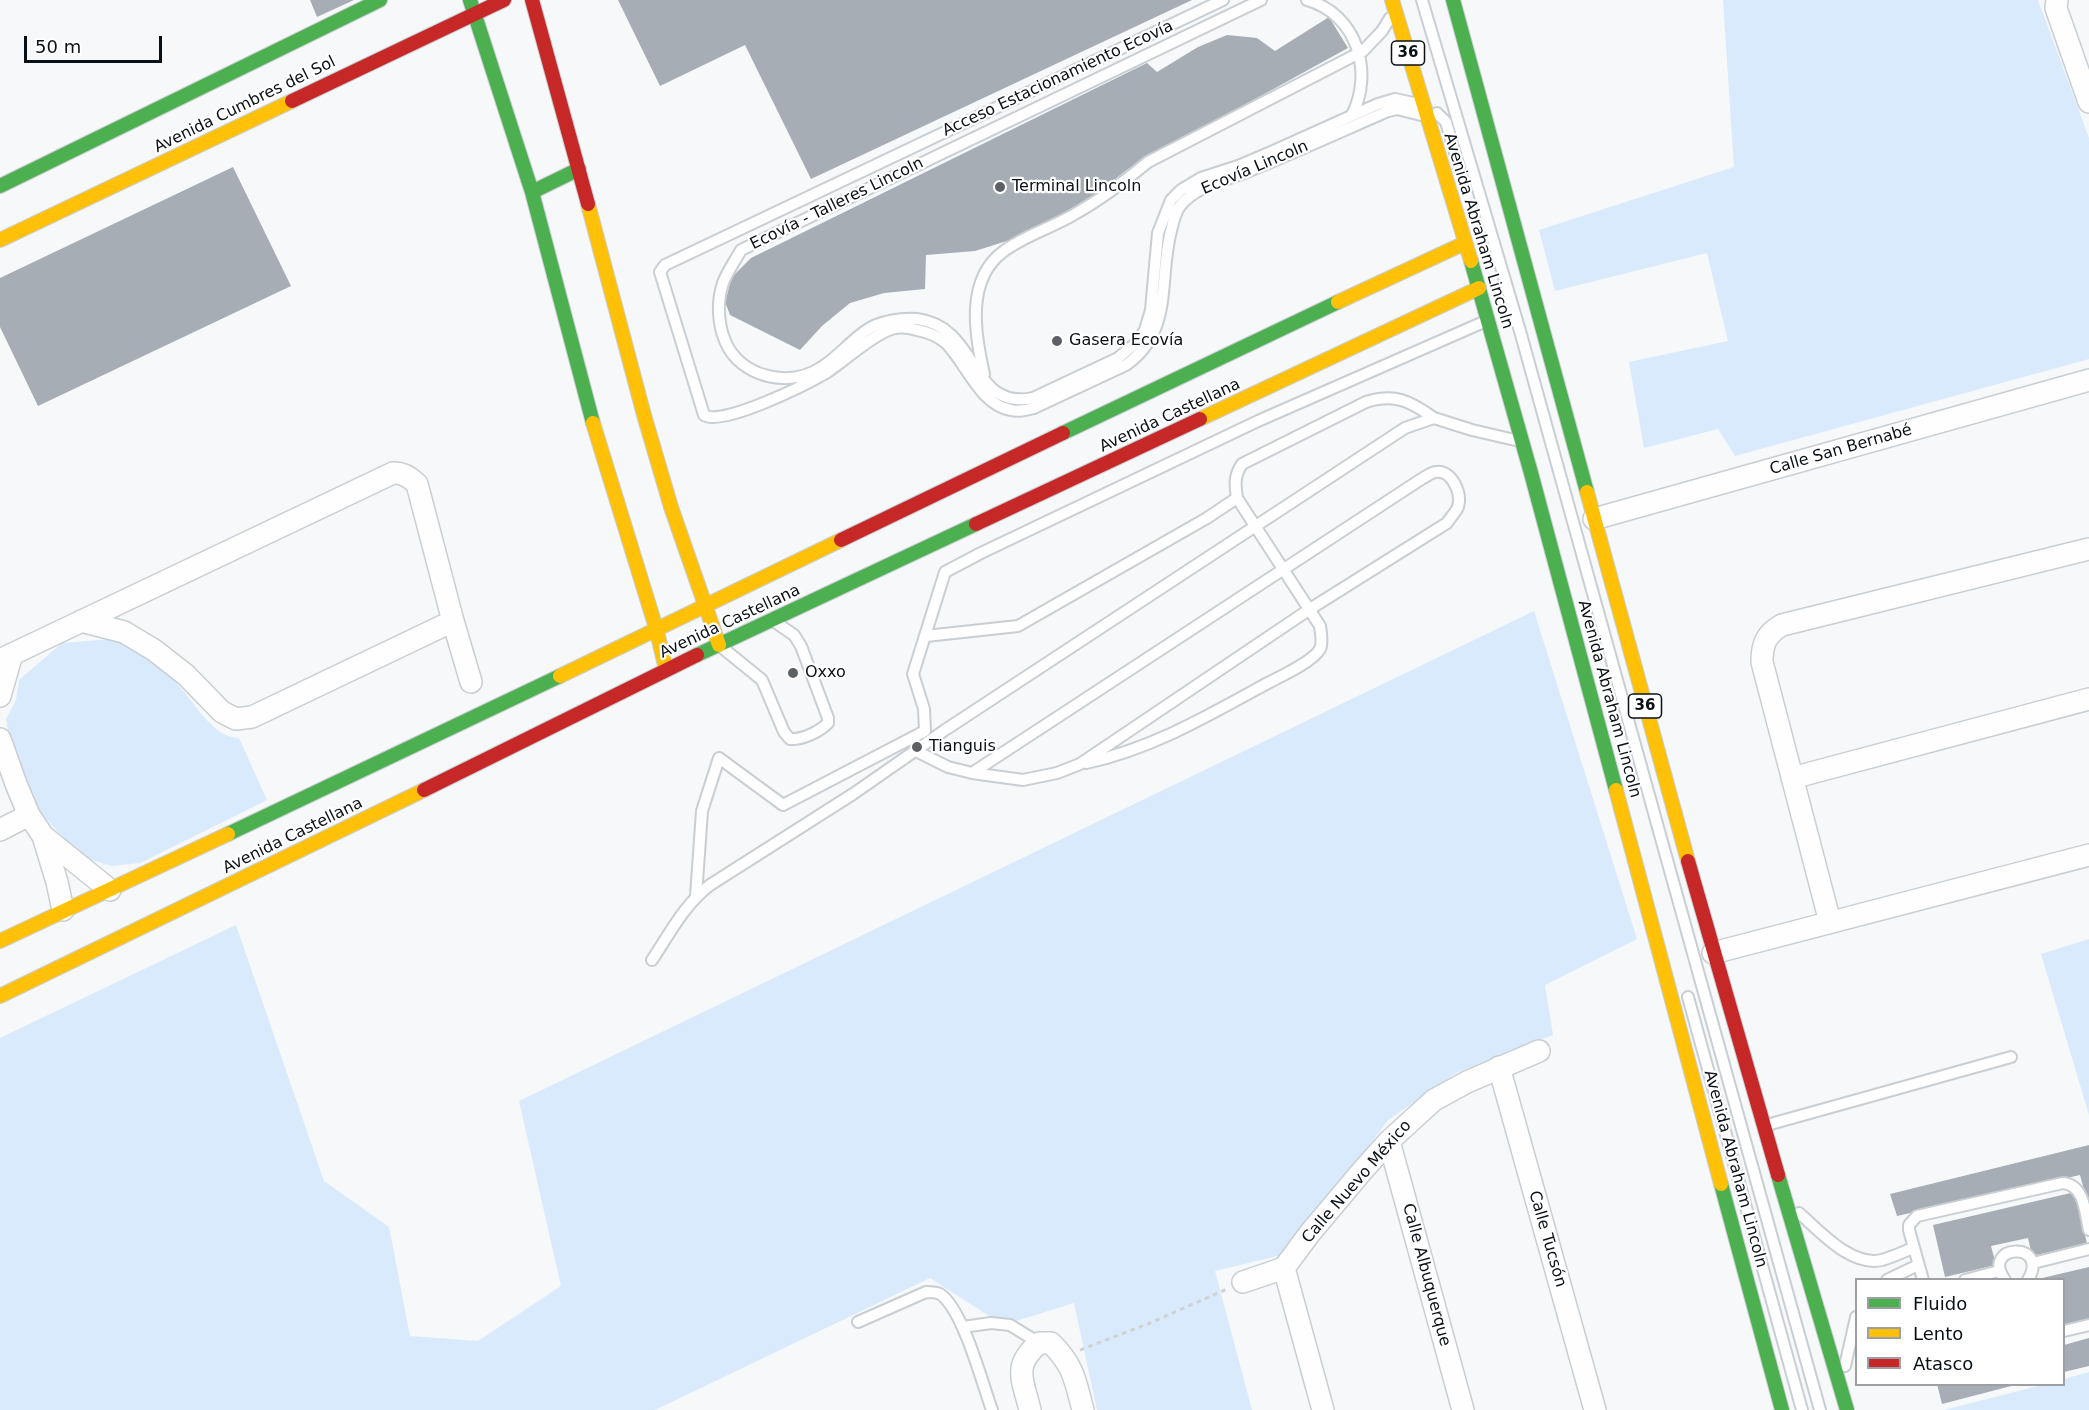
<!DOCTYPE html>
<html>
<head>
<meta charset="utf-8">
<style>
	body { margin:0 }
	#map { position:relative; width:2089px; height:1410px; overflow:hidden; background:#f6f8fa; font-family:"DejaVu Sans",sans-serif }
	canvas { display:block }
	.legend { position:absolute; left:1855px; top:1278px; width:210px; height:108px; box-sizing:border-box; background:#fff; border:2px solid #9d9fa2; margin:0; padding:8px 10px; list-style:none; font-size:18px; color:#091016 }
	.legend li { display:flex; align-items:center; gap:12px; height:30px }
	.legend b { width:30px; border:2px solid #9d9fa2 }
	.scale { position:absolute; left:24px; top:36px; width:138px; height:27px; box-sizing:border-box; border:3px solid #091016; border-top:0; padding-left:8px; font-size:18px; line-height:21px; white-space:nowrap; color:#091016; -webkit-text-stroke:4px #fff; paint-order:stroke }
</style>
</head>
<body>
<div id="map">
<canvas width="2089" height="1410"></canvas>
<ul class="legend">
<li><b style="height:8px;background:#4caf50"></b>Fluido</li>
<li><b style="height:8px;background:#ffc107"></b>Lento</li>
<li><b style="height:8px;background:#c62828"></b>Atasco</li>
</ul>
<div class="scale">50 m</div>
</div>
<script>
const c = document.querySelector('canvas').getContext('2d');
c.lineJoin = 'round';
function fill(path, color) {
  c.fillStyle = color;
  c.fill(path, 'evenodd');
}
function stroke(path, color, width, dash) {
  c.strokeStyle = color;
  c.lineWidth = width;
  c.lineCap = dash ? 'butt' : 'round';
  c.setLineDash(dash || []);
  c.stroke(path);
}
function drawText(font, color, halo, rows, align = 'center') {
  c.font = font + ' "DejaVu Sans",sans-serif';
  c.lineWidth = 4.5;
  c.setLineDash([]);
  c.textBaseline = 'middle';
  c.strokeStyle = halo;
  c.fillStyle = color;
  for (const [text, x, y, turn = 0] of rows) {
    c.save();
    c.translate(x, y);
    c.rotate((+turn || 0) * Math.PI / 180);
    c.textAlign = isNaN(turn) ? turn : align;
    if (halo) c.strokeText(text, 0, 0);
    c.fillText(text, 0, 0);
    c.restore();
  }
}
fill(new Path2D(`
	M1723,0H2038L2089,138V359L1735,456L1718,429L1644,448L1629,362L1728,341L1707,253L1555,291L1539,230L1734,167Z
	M1534,611L1637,939L1545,985L1553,1035L1456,1073L1388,1120L1290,1253L1215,1271L1252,1410H1097L1074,1303L1003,1325L930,1278L655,1410H0V1038L236,925L324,1181L389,1227L410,1336L478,1341L561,1286L519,1101Z
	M112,639C136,649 156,664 174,681C194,699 211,738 239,738L267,800L140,863L111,866L89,859L76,850L56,830L41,813L11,745L6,719L16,700L19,680L62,643Z
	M2089,939V1115L2041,954Z
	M2089,1372V1410H1944L2042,1385L2064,1384V1379Z`), '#d8eafb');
fill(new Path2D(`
	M310,0H354L317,17Z
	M618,0H1192L811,179L745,45L660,86Z
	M1329,17L1348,48L1128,169L1082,205L1029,234L975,251L926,255L925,289L884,293L850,303L822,326L800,350L730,315L725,302L732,277L751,258L1147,63L1157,72L1198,47L1227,35L1257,38L1275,51Z
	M233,167L291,286L38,406L0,327V278Z
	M2089,1145V1208L2080,1175L1897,1216L1890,1194Z
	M2075,1192L2087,1244L2032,1256L2028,1238L1991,1246L1996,1265L1945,1277L1933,1225Z
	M2089,1267V1321L2064,1327V1280L2038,1279Z
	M2089,1338V1366L2064,1372V1345Z
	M1937,1384H2014L2015,1385L1942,1404Z`), '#a7adb4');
const lane = new Path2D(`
	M1223,0L665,265L660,272L704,415C722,427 807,384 826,373C844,361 876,332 895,328C902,327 910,328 917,330C927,332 939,337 946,343C966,363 980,405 1011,410C1019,412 1026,410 1034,408L1126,365C1174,331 1158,280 1171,231C1173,222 1175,213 1180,206C1197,185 1225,181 1249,171C1296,152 1342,131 1388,111L1397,109L1421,115
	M1261,0L741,250C735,261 727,272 723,283C716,304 718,330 729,349C748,379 792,387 822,367C841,355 856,334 876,325C889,320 903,318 917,319C980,327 969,411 1033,398L1118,358L1137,342L1145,330L1151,310L1158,233L1171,200L1181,190L1201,178L1238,166L1271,152L1378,104L1395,99L1418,104
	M1307,0C1357,14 1374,72 1352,115
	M1422,0L1520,331L1820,1410
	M1437,113L1446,122L1461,173
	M984,374C975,335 965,279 1004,251C1024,236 1051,228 1073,215C1100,200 1124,182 1148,162L1363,51L1382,31L1390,18
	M926,636L1018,626L1207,518L1237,498
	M719,645L762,680L784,732L790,739C802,740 819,732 828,723V718L801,646L794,635L775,622
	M916,751L948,767L972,773L1023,780L1057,773L1080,764L1310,609L1447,523C1450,518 1456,512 1458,507C1462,493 1452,470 1436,472C1432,472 1427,476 1423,478L972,773
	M1086,763C1151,749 1208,716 1266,684C1279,677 1313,662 1320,649C1323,643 1321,633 1320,626L1237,498C1235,484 1234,476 1242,464L1366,402C1395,393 1410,401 1434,418
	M696,896L702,811L719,758L783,805L925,731L924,709L913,674L945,572L981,553L1258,421L1486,321
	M652,960C670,933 684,905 710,885L853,794L945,730L1405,428L1434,418L1472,430L1515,440
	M1688,997L1802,1410
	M1767,1125L2011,1057
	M1799,1213C1821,1232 1851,1267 1882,1260C1893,1257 1903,1252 1913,1248
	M2033,1263L2089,1249
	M1887,1280L1918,1265
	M1923,1280L1909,1230V1225L1917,1216L2063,1183C2085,1185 2085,1213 2089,1230
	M1965,1280L1999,1271
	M2005,1280C1979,1244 2051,1240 2028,1280
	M858,1322L926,1292C931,1292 936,1292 940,1294C963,1309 982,1383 992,1410
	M963,1327L991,1323L1010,1325L1039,1343
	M2064,1331L2089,1325
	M1845,1366L1856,1317`);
const street = new Path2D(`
	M2057,0L2056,8L2089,102
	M1594,519L2089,380
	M81,621L124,632L154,650L186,675L222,712L236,719L252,717L453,621
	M0,660L393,473C403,472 410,477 417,484L453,621L471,682
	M0,696L12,654
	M0,739L16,784L29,815L43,836L57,882L63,910
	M1792,778L2089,699
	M0,830L29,815
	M43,836L110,890
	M1830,922L1762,662C1762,644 1766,634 1782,625L2089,549
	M1713,953L2089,855
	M1499,1067L1595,1410
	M1389,1141L1463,1410
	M1284,1268L1323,1410
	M1243,1282L1284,1268L1310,1233L1363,1170L1389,1141L1434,1100L1467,1082L1539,1051
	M1030,1410C1023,1380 1012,1366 1039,1343H1051C1074,1366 1075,1380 1083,1410`);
const fast = new Path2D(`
	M470,0L532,192L593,423
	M1453,0L1587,492
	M0,186L380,0
	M532,192L579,169
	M1471,261L1531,473L1616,790
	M1063,433L1338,302
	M697,655L976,524
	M228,834L560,676
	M1778,1175L1847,1410
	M1721,1184L1782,1410`);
const slow = new Path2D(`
	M1392,0L1471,261
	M588,204L644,415L671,507L719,645
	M0,240L292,101
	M1338,302L1465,243
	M1200,419L1479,288
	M593,423L656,628L666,669
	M1587,492L1688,861
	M560,676L841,540
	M1616,790L1721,1184
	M0,941L228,834
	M0,996L424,790`);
const jam = new Path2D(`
	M532,0L588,204
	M292,101L504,0
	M976,524L1200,419
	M841,540L1063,433
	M424,790L697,655
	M1688,861L1778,1175`);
stroke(lane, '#c9ced3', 14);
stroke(street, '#c9ced3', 24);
stroke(fast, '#c9ced3', 16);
stroke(slow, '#c9ced3', 16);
stroke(jam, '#c9ced3', 16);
stroke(new Path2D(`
	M1080,1350L1150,1323L1227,1289`), '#d0d1d1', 3, [4.5, 4.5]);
stroke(lane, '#fefefe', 10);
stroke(street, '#fefefe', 21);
stroke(fast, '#4caf50', 14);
stroke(slow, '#ffc107', 14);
stroke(jam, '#c62828', 14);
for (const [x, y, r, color] of [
	[1000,187,6,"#5c6166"],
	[1057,341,6,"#5c6166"],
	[793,673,6,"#5c6166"],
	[917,747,6,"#5c6166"]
]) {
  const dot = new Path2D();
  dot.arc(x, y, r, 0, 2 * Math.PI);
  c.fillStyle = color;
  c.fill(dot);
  stroke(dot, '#fff', 2);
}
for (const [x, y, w] of [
	[1408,53,33],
	[1645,706,33]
]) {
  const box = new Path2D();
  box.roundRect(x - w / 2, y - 12, w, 24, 4.5);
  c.fillStyle = '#fff';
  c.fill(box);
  stroke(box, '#091016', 1.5);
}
drawText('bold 15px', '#091016', null, [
	["36",1408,53],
	["36",1645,706]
]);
drawText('16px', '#091016', '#fff', [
	["Acceso Estacionamiento Ecovía",1058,79,-25],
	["Avenida Cumbres del Sol",245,105,-26],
	["Ecovía Lincoln",1255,168,-23],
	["Ecovía - Talleres Lincoln",837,204,-26],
	["Avenida Abraham Lincoln",1478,231,73],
	["Avenida Castellana",1170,416,-25],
	["Calle San Bernabé",1841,450,-16],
	["Avenida Castellana",730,622,-25],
	["Avenida Abraham Lincoln",1609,699,75],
	["Avenida Castellana",293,836,-26],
	["Avenida Abraham Lincoln",1735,1169,75],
	["Calle Nuevo México",1357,1182,-49],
	["Calle Tucsón",1547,1239,74],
	["Calle Albuquerque",1426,1275,75]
]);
drawText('16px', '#091016', '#fff', [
	["Terminal Lincoln",1012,187],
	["Gasera Ecovía",1069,341],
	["Oxxo",805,673],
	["Tianguis",929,747]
], 'left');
</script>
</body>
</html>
